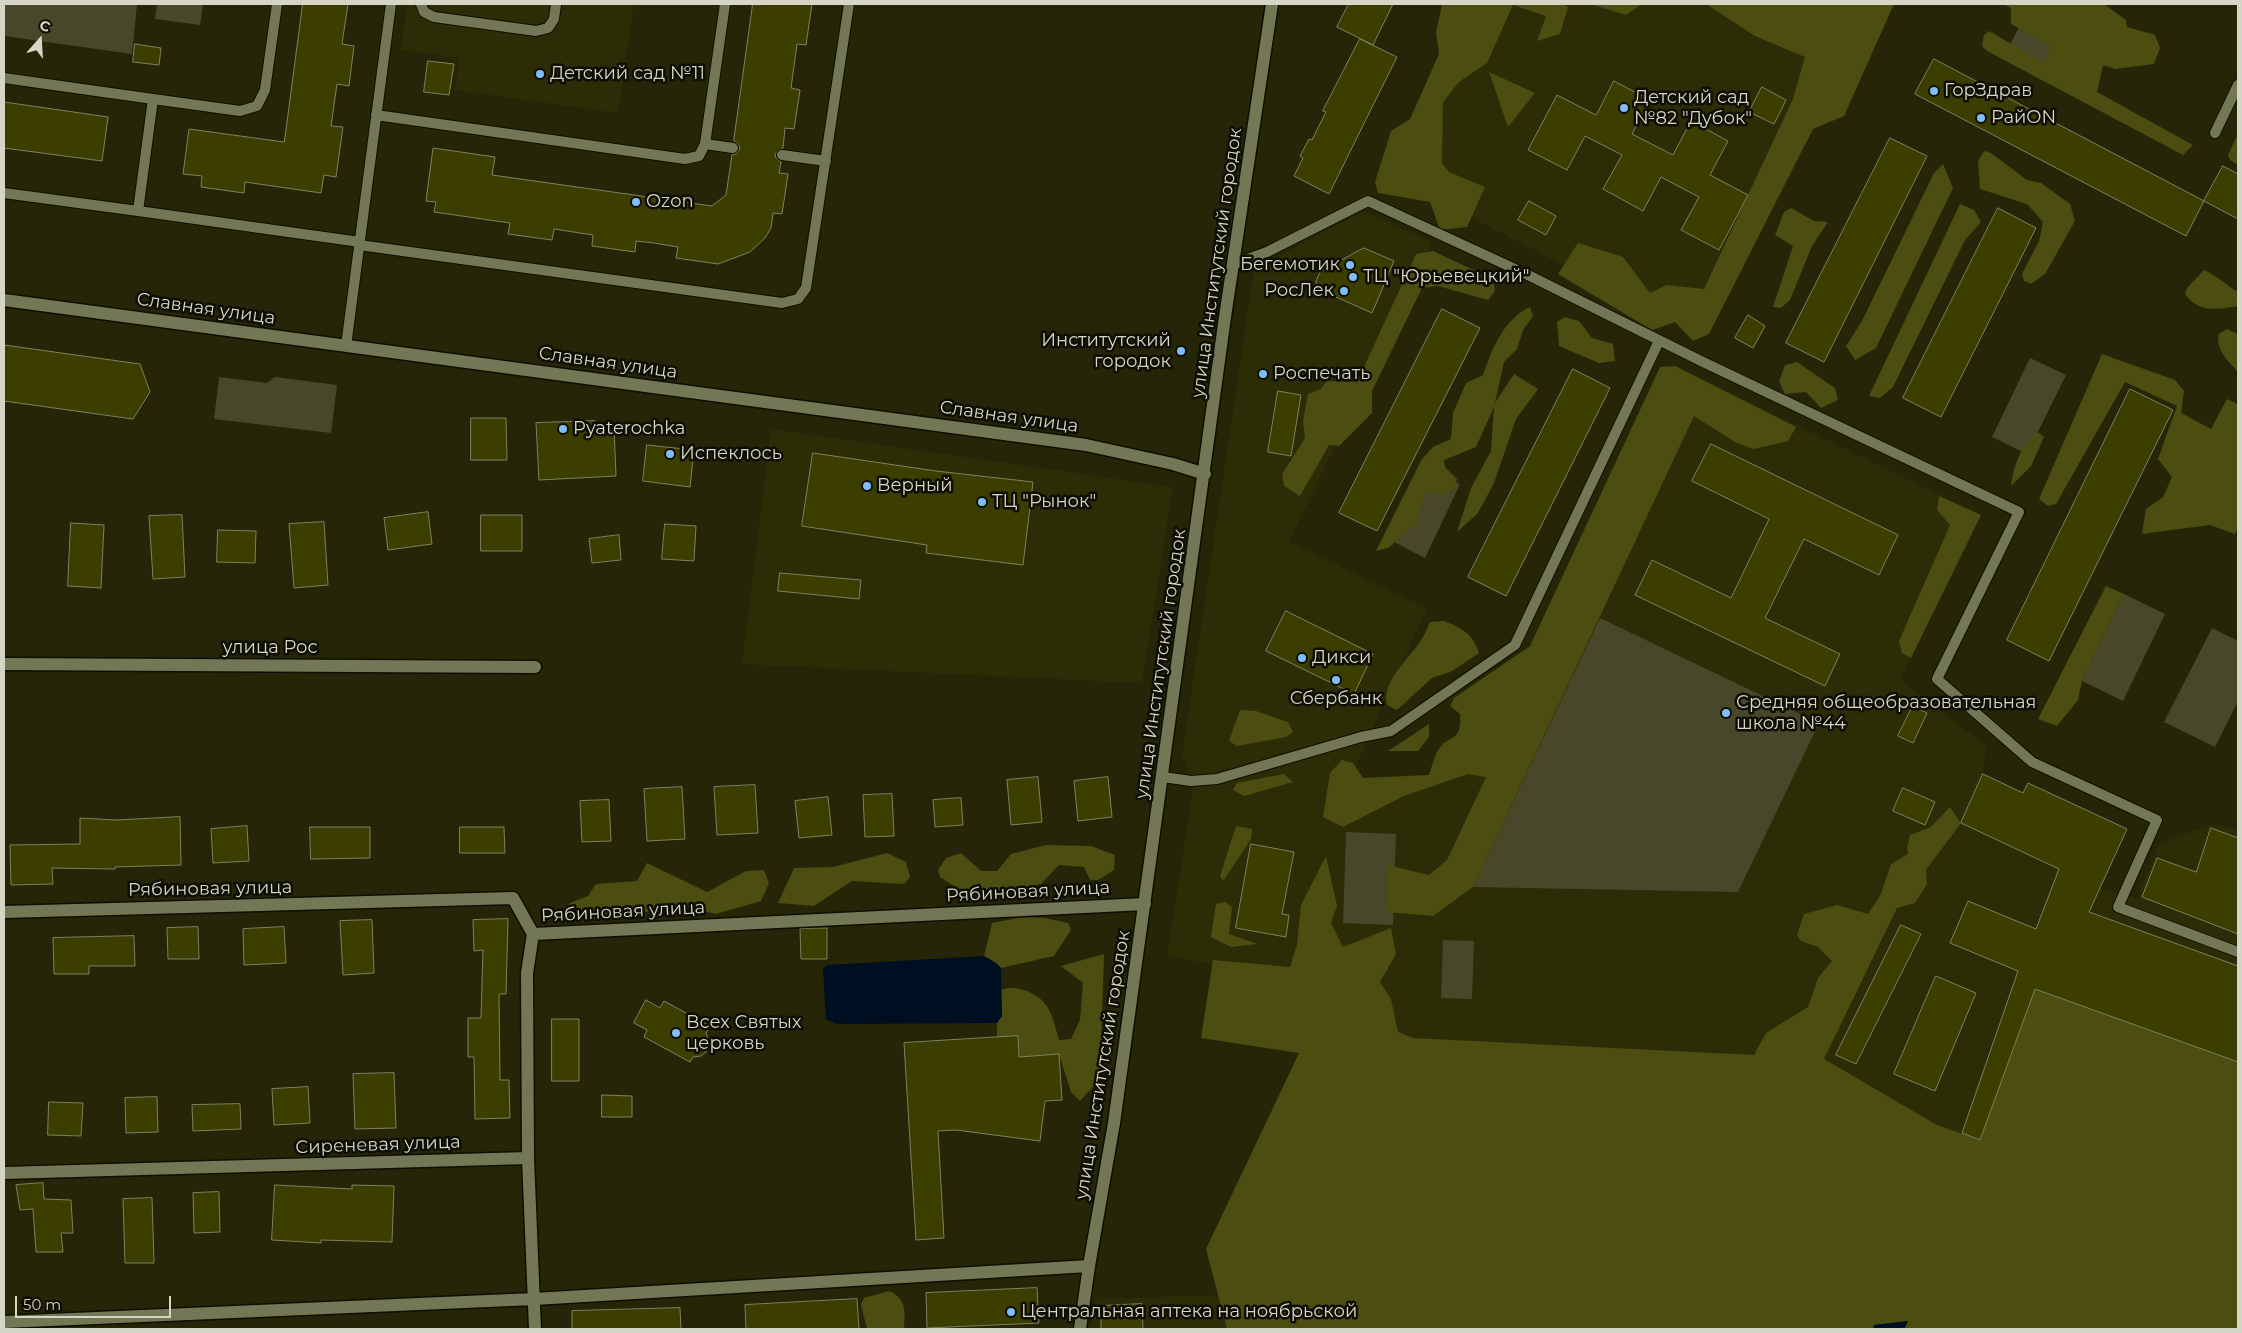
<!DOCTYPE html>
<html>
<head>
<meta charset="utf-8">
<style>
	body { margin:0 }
	#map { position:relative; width:2242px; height:1333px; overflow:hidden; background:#252608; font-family:Montserrat,sans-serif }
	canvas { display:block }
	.frame { position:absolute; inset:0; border:5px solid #d5d6c5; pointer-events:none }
	.north { position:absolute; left:15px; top:15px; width:50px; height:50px; -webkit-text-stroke:4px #0e0e04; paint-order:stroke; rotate:19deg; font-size:14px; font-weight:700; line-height:20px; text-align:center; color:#d5d6c5 }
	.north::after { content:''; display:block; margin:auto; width:18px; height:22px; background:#d5d6c5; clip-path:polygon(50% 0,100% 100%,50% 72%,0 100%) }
	.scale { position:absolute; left:15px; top:1296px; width:156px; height:22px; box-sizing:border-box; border:2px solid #d5d6c5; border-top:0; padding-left:6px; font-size:15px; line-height:18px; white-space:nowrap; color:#d5d6c5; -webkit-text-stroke:4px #0e0e04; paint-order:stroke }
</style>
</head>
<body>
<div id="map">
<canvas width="2242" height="1333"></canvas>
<div class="frame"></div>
<div class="north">С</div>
<div class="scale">50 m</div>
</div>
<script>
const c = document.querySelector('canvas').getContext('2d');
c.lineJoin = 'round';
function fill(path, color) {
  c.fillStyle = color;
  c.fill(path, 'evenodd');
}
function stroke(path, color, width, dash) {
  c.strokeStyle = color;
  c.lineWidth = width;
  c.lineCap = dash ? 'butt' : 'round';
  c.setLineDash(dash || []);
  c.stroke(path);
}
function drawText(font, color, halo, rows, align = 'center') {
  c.font = font + ' Montserrat,sans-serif';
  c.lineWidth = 5;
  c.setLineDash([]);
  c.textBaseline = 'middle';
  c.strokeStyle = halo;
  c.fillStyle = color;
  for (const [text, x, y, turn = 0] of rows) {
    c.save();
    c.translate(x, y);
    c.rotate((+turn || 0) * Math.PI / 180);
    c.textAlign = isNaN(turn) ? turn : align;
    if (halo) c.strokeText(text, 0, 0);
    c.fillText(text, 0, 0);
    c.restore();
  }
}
fill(new Path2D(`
	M407,4H634L618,113L455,90L459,58L401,50Z
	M1488,4H1786L1851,38L1692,332L1398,179Z
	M1364,211L1432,242L1289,542L1427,608L1336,810L1488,759L1675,366L1981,515L1900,680L1986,746L1983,774L1961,824L2100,888L2137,899L2159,843L2210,825L2238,829V1062L2035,989L1980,1140L1937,1125L1413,1038L1296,1030L1304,981L1167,956L1194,784L1182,756L1254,269Z
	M771,429L1173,487L1142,683L742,664Z
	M1218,1295L1227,1329H1091L1096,1299Z`), '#2c2d06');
fill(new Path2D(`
	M4,4H137L132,54L4,36Z
	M157,4H203L200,25L155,19Z
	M2024,18L2078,47L2062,77L2008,48Z
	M2030,358L2066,375L2027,454L1992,437Z
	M219,377L267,383L275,377L337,385L331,433L214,419Z
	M1429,469L1460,484L1425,558L1394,542Z
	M2124,594L2165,614L2123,701L2082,681Z
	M1600,618L1819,723L1738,892L1473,887Z
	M2212,628L2238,641V701L2215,747L2164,722Z
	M1346,832L1396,834L1393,925L1343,923Z
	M1443,940L1474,941L1472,999L1441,998Z`), '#464829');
fill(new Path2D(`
	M1442,4H1563L1568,7L1560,34L1537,41L1546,16L1513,5L1487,63L1459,82L1443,102L1442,163L1449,172L1485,187L1467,227L1440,230L1430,202L1378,193L1375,182L1391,131L1410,119L1439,54L1436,32Z
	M1590,4H1642L1626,15Z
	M1706,4H1894L1844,116L1813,129L1709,334L1693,341L1675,322L1652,330L1558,274L1578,243L1623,257L1650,293L1667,285L1704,289L1793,99L1805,57L1755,36Z
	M2004,4H2104L2126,20L2127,27L2155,35L2160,48L2154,64L2115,69L2103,65L2097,92L2193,145L2183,155L1987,51L1982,46L1984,35L1989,31L2044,63L2051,46L2011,24V8Z
	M1489,72L1535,93L1508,127Z
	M2237,136H2238V165L2230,160L2228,155Z
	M1984,151L1991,153L2027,180L2041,183L2070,204L2075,221L2045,274L2031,284L2024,281L2022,274L2039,241L2043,222L2027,204L1980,189L1978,161Z
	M1943,164L1953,188L1876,348L1855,360L1846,346L1862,321L1934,173Z
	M1960,204L1974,210L1981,222L1965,240L1893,387L1880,398L1869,396Z
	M1791,208L1814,221L1828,222L1812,246L1790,300L1781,308L1773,307L1793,246L1775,235L1784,212Z
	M1433,251L1493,279L1495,291L1488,300L1438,286L1422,288L1372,391V413L1339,446L1329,445L1300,496L1284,486L1282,474L1305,438L1303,421L1308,394L1321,389L1327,381L1357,382L1416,254Z
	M2204,270C2218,276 2226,285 2238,292V306C2218,309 2199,314 2185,294L2187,288Z
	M1530,307L1533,316L1523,330L1517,349L1504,362L1495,403L1514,374L1538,389L1516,419L1494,483L1478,513L1457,532L1471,488L1491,451L1494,407L1476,447L1444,460L1445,467L1457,479L1454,489L1442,495L1426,491L1414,526L1388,548L1376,551L1422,459L1433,447L1451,439L1453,413L1466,383L1483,375C1492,349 1503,320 1530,307Z
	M1565,317L1579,321L1592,338L1613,344L1615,361L1599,363L1559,346L1557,322Z
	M2227,329L2238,334V372C2229,362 2214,348 2219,334Z
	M2102,354L2175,380L2184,391L2181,413L2211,429L2227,399L2238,404V529L2235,534L2210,525L2142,534L2146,509L2163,497L2172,477L2158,459L2177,406L2125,382L2056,504L2048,506L2039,499Z
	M1797,362L1835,388L1838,400L1821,408L1806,392L1785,394L1779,381L1785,365Z
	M1675,366L1796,427L1788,441L1754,449L1735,442L1694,416L1473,887L1433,916L1386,912L1387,865L1429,875L1447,860L1486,777L1468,774L1404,796L1343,827L1323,817L1330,773L1342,760L1353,763L1363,778L1429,775C1432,767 1434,756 1439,749C1448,734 1462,744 1460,714L1450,706L1454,698L1530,646L1660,367Z
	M2038,432L2044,437L2031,466L2011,486C2013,467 2022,443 2038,432Z
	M1939,496L1981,515L1911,658L1902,653L1899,641L1950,525L1937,510Z
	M2106,586L2124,594L2082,681L2078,700L2057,726L2038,719Z
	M1444,621C1461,627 1474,635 1479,653L1452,671L1432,678L1397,710L1387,705C1381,681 1410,658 1421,640C1425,634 1427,628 1430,622Z
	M1240,710L1256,711L1288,722L1293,732L1286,737L1237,746L1229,741Z
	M1429,724V737L1418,751H1388Z
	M1284,774L1293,782L1244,796L1233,790L1237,783Z
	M1950,807L1961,823L1926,870L1927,884L1915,903L1897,908L1824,1059L1937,1125L1980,1140L2035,989L2238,1062V1329H1904L1908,1321L1874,1325L1873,1329H1227L1206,1249L1299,1053L1201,1038L1213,960L1290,967L1297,945L1301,905L1326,856L1337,906L1331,923L1343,947L1391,928L1396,954L1380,982L1391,999L1398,1032L1413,1038L1754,1055L1766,1033L1808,1007L1818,978L1832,961L1818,947L1801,941L1797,935L1804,914L1837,905L1868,914L1881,894L1891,864L1908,854L1907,848L1910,835L1931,827Z
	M1236,826L1252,829L1251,839L1223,881L1220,876Z
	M1046,845L1091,846L1115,855L1114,870L1098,880H1090L1084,867L1059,865L1041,884L990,893L957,888L940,877L938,870L946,858L961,853L981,871H997L1011,854Z
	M887,853L906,862L910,877L904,884L852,881L814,906L778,903L794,868L833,867Z
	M647,863L707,892L746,871L764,870L769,883L761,901L716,914L683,906L652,913L635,909L587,921L559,915L570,903L588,896L596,884L637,881Z
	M1225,902L1232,907L1229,934L1257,944L1231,947L1211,937L1216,904Z
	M1023,917L1045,918L1068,923L1071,930L1054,956L1001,968L996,963L984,956L992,923Z
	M1104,954L1100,1079L1080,1101L1071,1092L1059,1054L1019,1057L1018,1037L997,1038V1023L1002,1016L1001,990C1012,986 1016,988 1027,991C1050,1000 1053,1018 1059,1040L1071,1039L1080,1020L1083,983L1061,966Z
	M889,1291C907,1299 905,1312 904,1329H867L861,1305L864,1298Z`), '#4b4d11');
fill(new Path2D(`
	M984,956L996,963L1001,968L1002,1016L997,1023L836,1024L826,1019L823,969L827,965Z
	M1908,1321L1904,1329H1873L1874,1325Z`), '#000e21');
const building = new Path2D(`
	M303,4H348L342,44L354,46L349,86L337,84L331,126L343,127L336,177L324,175L321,193L245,182L244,193L201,187L202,176L183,174L189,129L284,142Z
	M753,4H812L806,45L797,44L791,88L800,90L794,129L785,128L783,148L775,154L776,158L781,162L779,173L788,174L782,214L773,213L771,228L765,238L750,252L718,264L676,258L678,247L654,243L636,241L635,252L592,246L593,235L554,229L552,240L508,234L510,223L434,212L436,202L426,201L433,148L495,157L492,175L712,206L726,195L732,155L736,154L740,149L739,145L734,141Z
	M1349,4H1393L1373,45L1337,27Z
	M1360,39L1397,57L1329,194L1294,176L1303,158L1300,156L1309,139L1312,140L1326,112L1323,111Z
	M135,44L161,48L159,65L133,62Z
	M1934,59L2204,201L2186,236L1915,94Z
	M428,61L454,64L449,95L424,92Z
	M1614,81L1650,100L1632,134L1673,155L1691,121L1728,141L1710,175L1748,195L1719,250L1681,230L1699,197L1661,177L1643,211L1603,189L1622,155L1585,136L1567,170L1528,150L1557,95L1596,115Z
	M1762,87L1786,100L1774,124L1749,112Z
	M4,102L108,117L102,161L4,148Z
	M1890,138L1927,156L1824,362L1786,343Z
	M2223,166L2238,174V219L2204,201Z
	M1529,201L1556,216L1546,235L1518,220Z
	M1998,208L2036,228L1941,417L1903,398Z
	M1364,248L1394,261L1372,313L1318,289L1316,281L1320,272Z
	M1442,309L1480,328L1377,531L1339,513Z
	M1748,315L1765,326L1753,348L1735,338Z
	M4,345L140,364L150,392L133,419L4,401Z
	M1573,369L1610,388L1506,596L1468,577Z
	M2130,389L2173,410L2049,661L2007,640Z
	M1278,391L1301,395L1291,456L1268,452Z
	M471,418H506L507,460H471Z
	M595,421V428L614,427L616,476L539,480L536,423Z
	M1711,444L1898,535L1879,575L1804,539L1765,618L1840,654L1825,686L1635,595L1652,560L1731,598L1769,519L1692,481Z
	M647,445L694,450L690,487L643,481Z
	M813,453L936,471L1033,482L1023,565L926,553L927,545L802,526Z
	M428,512L432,544L388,550L384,518Z
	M182,515L185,577L153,579L149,516Z
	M481,515H522V551H481Z
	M324,522L328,585L294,588L289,524Z
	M71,523L104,525L101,588L68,586Z
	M665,524L696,526L694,561L662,559Z
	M218,530L256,531L255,563L217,562Z
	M619,535L621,560L592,563L589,539Z
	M780,573L861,580L859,599L778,591Z
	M1286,611L1373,654L1354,694L1266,651Z
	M1913,706L1927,713L1913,743L1898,736Z
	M1983,774L2023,793L2028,783L2127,829L2089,912L2238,966V1062L2035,989L1980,1140L1962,1133L2018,971L1950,943L1968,901L2036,929L2059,869L1961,823Z
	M1038,777L1042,822L1011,825L1007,780Z
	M1108,777L1112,817L1078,821L1074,781Z
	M755,785L758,833L717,835L714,787Z
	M682,787L685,839L647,841L644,789Z
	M1903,788L1935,802L1925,825L1893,811Z
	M892,794L894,836L865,837L863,795Z
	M828,797L832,835L799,838L795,801Z
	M961,798L963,825L935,827L933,800Z
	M609,800L611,841L582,842L580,801Z
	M180,817L181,865L115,867V869L52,868L53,884L11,885L10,845L80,844V818L116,820Z
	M247,826L249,861L213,863L211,829Z
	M310,827H370V858L311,859Z
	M460,827H504L505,853H460Z
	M2211,828L2238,838V934L2142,897L2157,858L2196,872Z
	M1251,844L1294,852L1282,914L1289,915L1286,937L1236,928Z
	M508,919L506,994H499L500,1080H509L510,1118L475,1119L474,1057H468V1018H481L483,950L474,951L473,920Z
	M372,920L374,973L343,975L340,921Z
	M1901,925L1921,934L1856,1064L1836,1055Z
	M198,927L199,959H168L167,928Z
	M284,927L286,963L244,965L243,929Z
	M819,928H827V959H801L800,929Z
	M134,936L135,966H89V974H54L53,938Z
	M1936,976L1976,993L1935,1091L1894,1074Z
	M646,1000L660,1008L664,1001L710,1026L706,1033L709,1042L707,1051L701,1056L693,1057L690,1062L644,1037L647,1030L634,1023Z
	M552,1019H579V1081H552Z
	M1018,1036L1019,1057L1059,1054L1062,1100L1045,1101L1040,1141L956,1130L938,1131L944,1238L916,1240L904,1043Z
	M394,1073L396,1128L355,1129L353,1074Z
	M308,1087L310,1123L274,1125L272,1089Z
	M602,1095L632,1096V1117H602Z
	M157,1097L158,1132L126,1133L125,1098Z
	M49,1102L83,1103L81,1136L48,1135Z
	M240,1104L241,1129L193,1131L192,1105Z
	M43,1183L44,1199L71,1200L73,1233H61L63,1252H36L33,1209L20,1210L16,1185Z
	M275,1185L352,1189V1185L394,1186L392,1242L321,1240V1243L272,1240Z
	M219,1192L220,1232L194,1233L193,1193Z
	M152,1198L154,1263H125L123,1199Z
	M1037,1288L1039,1323L927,1328L926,1293Z
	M857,1299L859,1329H746L745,1305Z
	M1142,1304L1143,1329H1101V1306Z
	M680,1308L681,1329H572V1311Z`);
fill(building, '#3c3e00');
stroke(building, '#7e8160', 1);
const lane = new Path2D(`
	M277,4L265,90L257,106L240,111L153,99L138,211L360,242
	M421,4L424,12L434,17L536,31L548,28L554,19L556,4
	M4,78L153,99
	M376,115L685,159L699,156L705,144L725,4
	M2215,133L2238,85
	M705,144L733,148
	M782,155L826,161
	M4,193L138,211
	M359,245L782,303L798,299L806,288L849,4
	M1234,264L1267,252L1368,201L1528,275L1703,362L2019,512L1937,679L2032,762L2157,820L2118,907L2238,952
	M346,346L391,4
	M1163,777L1191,781L1217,779L1361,737L1391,731L1515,645L1659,341`);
const street = new Path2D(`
	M4,664L535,667
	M4,912L513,898L533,934
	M533,934L1145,904
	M533,934L527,973L528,1158L535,1329
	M4,1173L528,1158
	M4,1322L534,1299L1089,1266`);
const secondary = new Path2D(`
	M4,300L1086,445L1173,464L1205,474
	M1080,1329L1089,1266L1114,1123L1225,317L1272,4`);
stroke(lane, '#0e0f00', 12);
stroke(street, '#0e0f00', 15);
stroke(secondary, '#0e0f00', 15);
stroke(lane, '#747756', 10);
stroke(street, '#747756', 12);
stroke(secondary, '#747756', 12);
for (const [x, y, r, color] of [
	[540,74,5,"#80bdfa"],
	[1934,91,5,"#80bdfa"],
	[1624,108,5,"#80bdfa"],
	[1981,118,5,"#80bdfa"],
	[636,202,5,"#80bdfa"],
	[1350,265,5,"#80bdfa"],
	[1353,277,5,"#80bdfa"],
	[1344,291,5,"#80bdfa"],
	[1181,351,5,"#80bdfa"],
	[1263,374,5,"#80bdfa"],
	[563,429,5,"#80bdfa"],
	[670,454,5,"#80bdfa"],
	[867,486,5,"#80bdfa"],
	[982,502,5,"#80bdfa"],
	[1302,658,5,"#80bdfa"],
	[1336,680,5,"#80bdfa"],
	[1726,713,5,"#80bdfa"],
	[676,1033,5,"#80bdfa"],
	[1011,1312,5,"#80bdfa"]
]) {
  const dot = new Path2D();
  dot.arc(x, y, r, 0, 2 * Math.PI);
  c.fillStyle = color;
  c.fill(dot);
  stroke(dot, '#0e0e04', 2);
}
drawText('18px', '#d5d6c5', '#0e0e04', [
	["Детский сад №11",550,74],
	["ГорЗдрав",1944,91],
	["Детский сад",1634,98],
	["№82 \"Дубок\"",1634,119],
	["РайON",1991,118],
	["Ozon",646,202],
	["Бегемотик",1340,265,"right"],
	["ТЦ \"Юрьевецкий\"",1363,277],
	["РосЛек",1334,291,"right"],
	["Институтский",1171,341,"right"],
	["городок",1171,362,"right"],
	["Роспечать",1273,374],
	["Pyaterochka",573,429],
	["Испеклось",680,454],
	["Верный",877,486],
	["ТЦ \"Рынок\"",992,502],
	["Дикси",1312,658],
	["Сбербанк",1336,699,"center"],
	["Средняя общеобразовательная",1736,703],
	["школа №44",1736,724],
	["Всех Святых",686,1023],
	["церковь",686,1044],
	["Центральная аптека на ноябрьской",1021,1312]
], 'left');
drawText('18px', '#d5d6c5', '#0e0e04', [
	["улица Институтский городок",1217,263,-82],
	["Славная улица",206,309,8],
	["Славная улица",608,363,8],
	["Славная улица",1009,417,8],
	["улица Рос",270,648],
	["улица Институтский городок",1161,664,-82],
	["Рябиновая улица",210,889,-1],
	["Рябиновая улица",1028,892,-3],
	["Рябиновая улица",623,912,-3],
	["улица Институтский городок",1103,1065,-81],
	["Сиреневая улица",378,1145,-2]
]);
</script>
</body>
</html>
